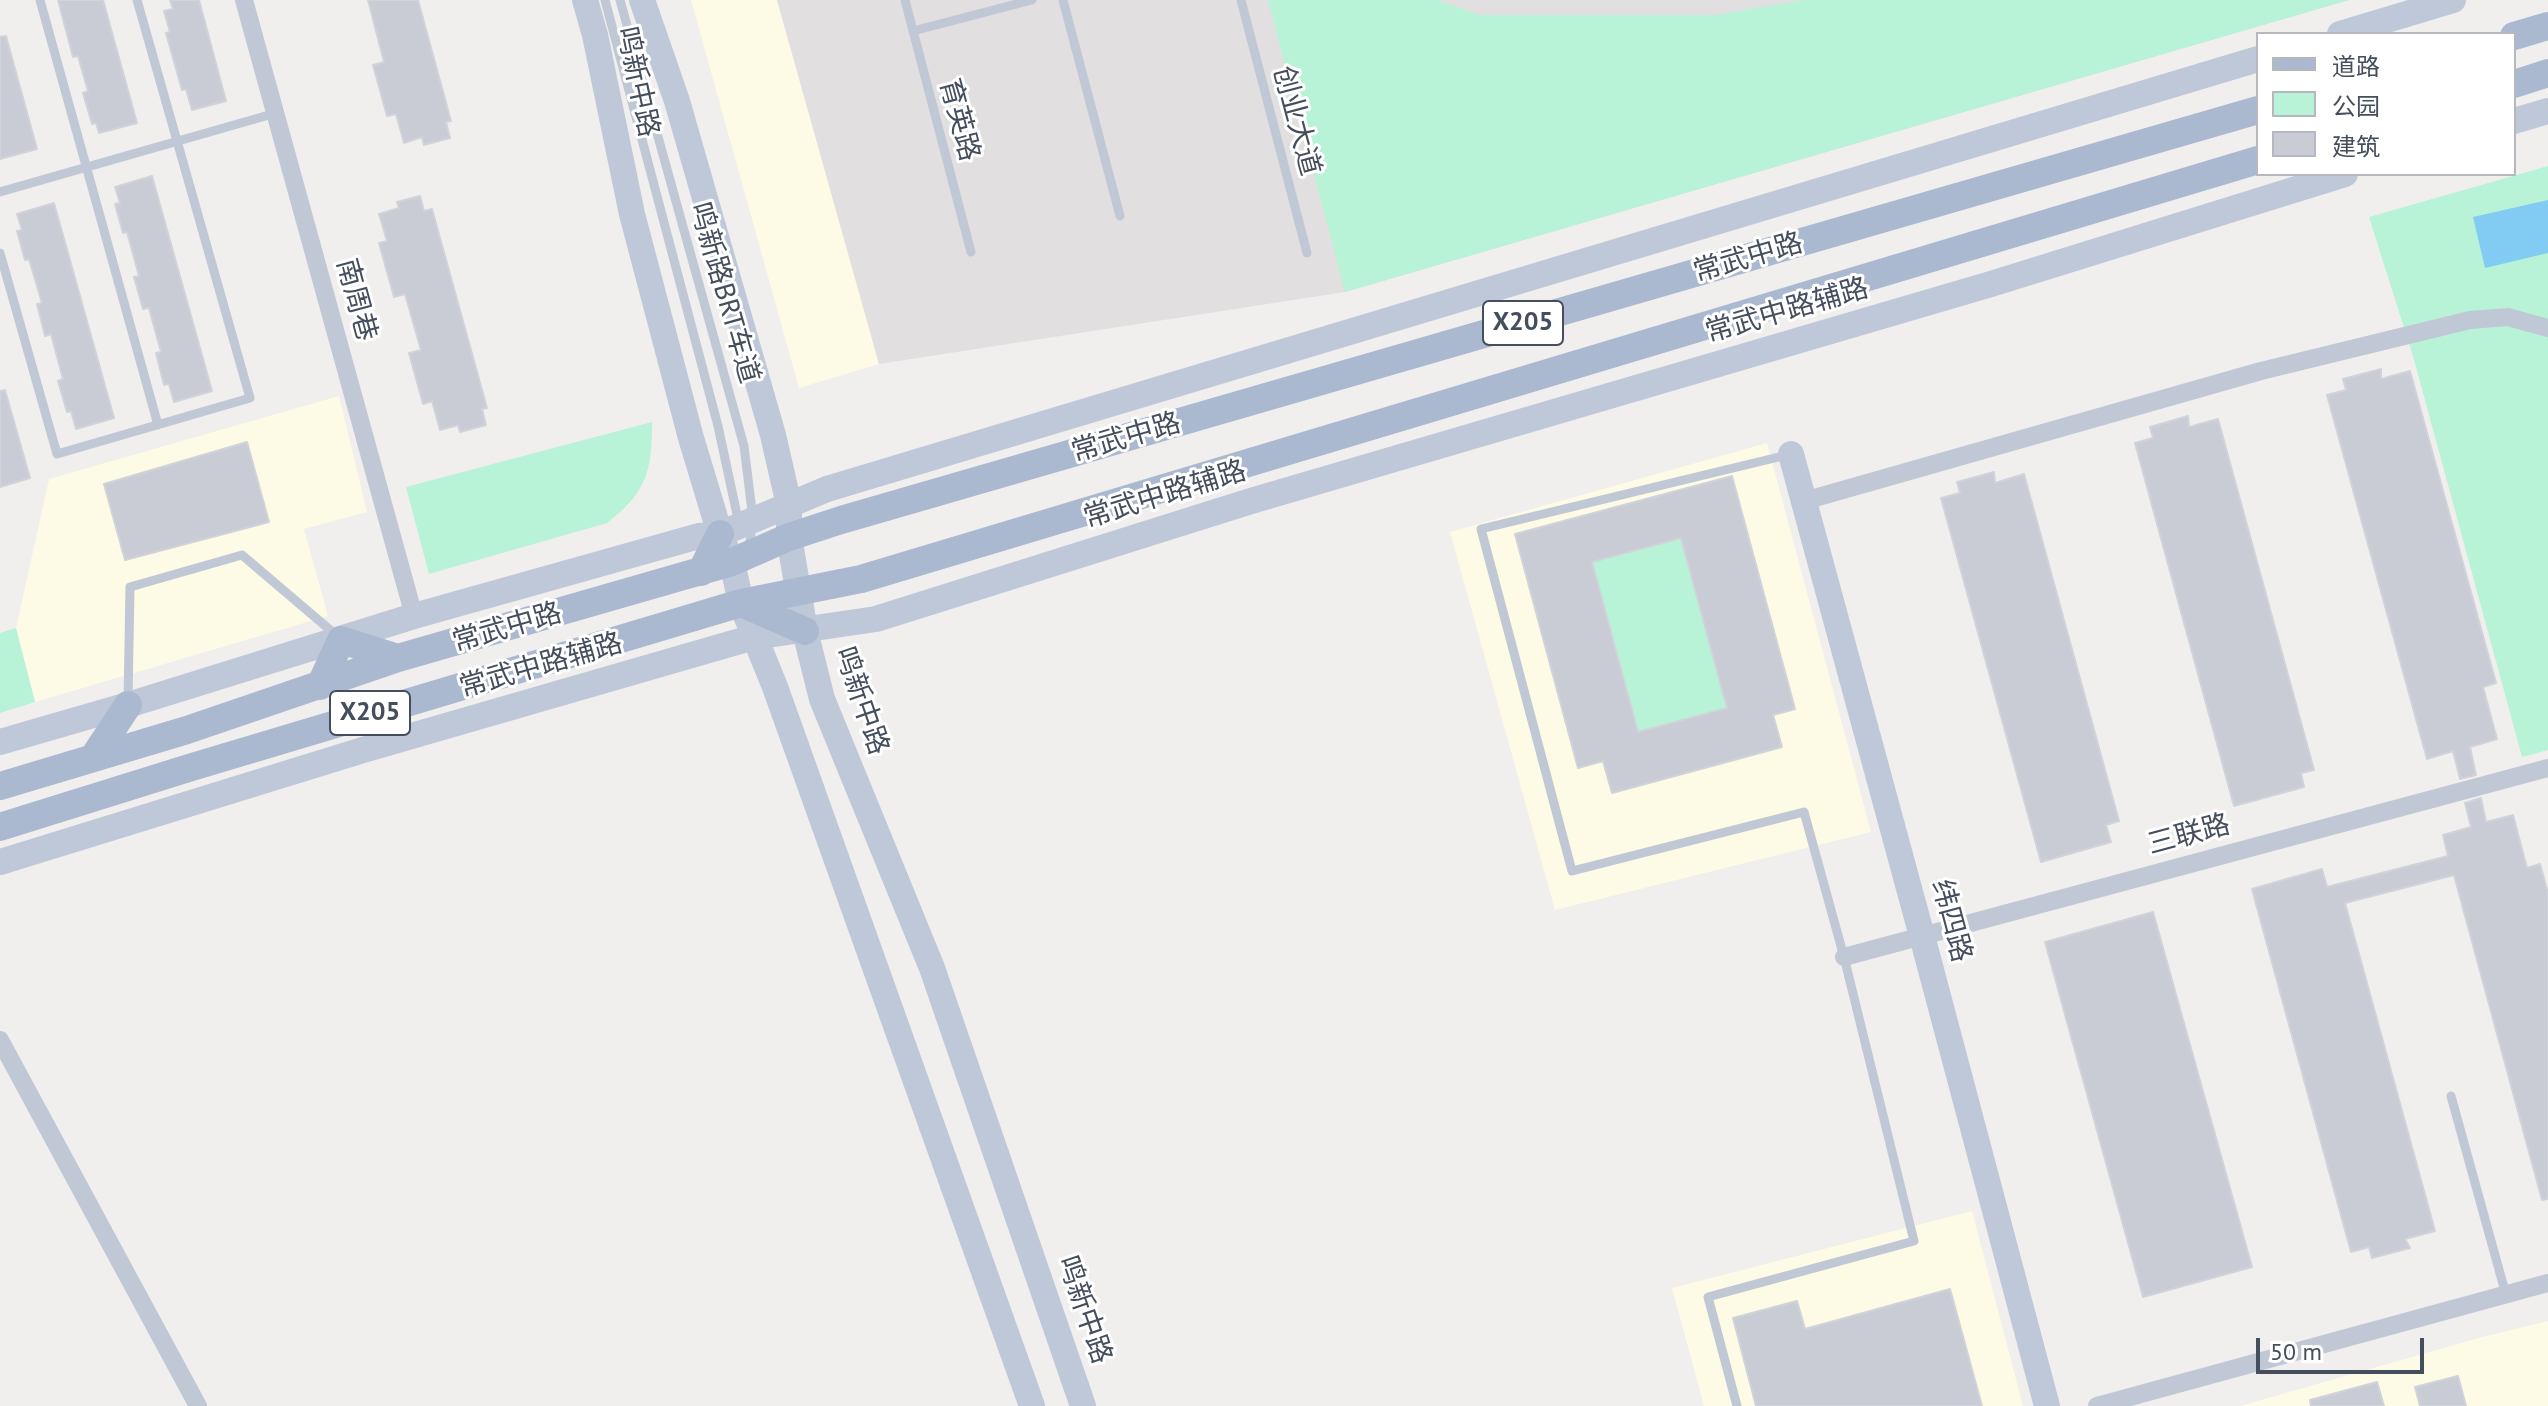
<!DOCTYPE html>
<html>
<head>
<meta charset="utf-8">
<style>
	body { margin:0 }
	#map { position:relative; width:2548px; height:1406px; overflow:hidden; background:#f1eeee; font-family:"PT Sans","Noto Sans SC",sans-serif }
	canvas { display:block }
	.legend { position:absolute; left:2256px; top:32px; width:260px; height:144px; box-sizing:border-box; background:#fff; border:2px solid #b5b8be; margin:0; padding:10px 14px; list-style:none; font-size:24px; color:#454e5d }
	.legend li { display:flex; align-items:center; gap:16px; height:40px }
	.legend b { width:40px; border:2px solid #b5b8be }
	.scale { position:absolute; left:2256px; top:1338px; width:168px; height:36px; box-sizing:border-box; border:4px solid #454e5d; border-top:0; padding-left:10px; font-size:24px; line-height:28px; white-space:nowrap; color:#454e5d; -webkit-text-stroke:6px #fff; paint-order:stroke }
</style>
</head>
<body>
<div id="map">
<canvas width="2548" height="1406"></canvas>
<ul class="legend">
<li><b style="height:10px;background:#abb9d0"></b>道路</li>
<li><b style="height:22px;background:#b8f2d7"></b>公园</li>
<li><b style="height:22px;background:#c9ccd4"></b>建筑</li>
</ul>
<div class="scale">50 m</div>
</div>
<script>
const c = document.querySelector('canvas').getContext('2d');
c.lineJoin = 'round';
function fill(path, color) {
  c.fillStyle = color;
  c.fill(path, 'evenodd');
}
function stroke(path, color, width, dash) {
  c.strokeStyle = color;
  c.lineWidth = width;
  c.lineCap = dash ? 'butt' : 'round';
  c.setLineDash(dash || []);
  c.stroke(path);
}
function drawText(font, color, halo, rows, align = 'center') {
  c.font = font + ' "PT Sans","Noto Sans SC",sans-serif';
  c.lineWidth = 6;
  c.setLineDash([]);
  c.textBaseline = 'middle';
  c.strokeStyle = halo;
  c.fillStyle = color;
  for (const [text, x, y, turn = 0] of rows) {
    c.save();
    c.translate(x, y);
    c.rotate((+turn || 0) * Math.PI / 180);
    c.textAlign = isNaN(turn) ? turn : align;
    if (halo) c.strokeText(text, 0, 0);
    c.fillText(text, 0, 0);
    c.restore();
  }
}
fill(new Path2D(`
	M691,0H777L879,364L799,388Z
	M339,396L367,512L304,529L328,616L35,702L16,628L49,479Z
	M1767,443L1871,832L1555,910L1450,532Z
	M1972,1211L2023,1406H1704L1672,1288Z
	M2548,1321V1406H2240L2482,1337Z`), '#fdfae5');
fill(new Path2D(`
	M777,0H2349L1345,292L879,364Z`), '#e2dfe0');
fill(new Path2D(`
	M1268,0H1437L1480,15H1715L1804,0H2349L1345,292Z
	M2548,166V750L2522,757L2413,356L2369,217Z
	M652,422C652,471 647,492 607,523L429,574L406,487Z
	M1681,538L1727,708L1638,732L1592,562Z
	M16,628L35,702L0,713V633Z`), '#b8f2d7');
fill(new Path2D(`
	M2548,200V253L2485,268L2473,217Z`), '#82ccf3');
const building = new Path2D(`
	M58,0H103L137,123L99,133L96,123L92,124L83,93L88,91L78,56L73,57Z
	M170,0H199L226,101L192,110L186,89L182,90L166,33L170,32L164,11L173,9Z
	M368,0H418L451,121L446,122L450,138L424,145L422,137L404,143L396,114L387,116L373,65L384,62Z
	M6,36L37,149L0,159V37Z
	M152,176L212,391L174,402L169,384L164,385L156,353L161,352L149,308L143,309L134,277L139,276L127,232L123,233L115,204L120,203L115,187Z
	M420,196L424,211L432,209L487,408L482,409L486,425L460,432L458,425L440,430L432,401L423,404L409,353L421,350L405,294L394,297L379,243L387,241L379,214L399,208L397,202Z
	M54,203L114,418L76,429L71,411L67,412L58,381L63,379L51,334L45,336L37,304L42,303L29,259L25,260L17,231L22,230L17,214Z
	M2381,369V379L2410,371L2496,683L2483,687L2497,739L2470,747L2476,775L2460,779L2453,751L2427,759L2327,395L2346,390L2343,379Z
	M5,390L30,478L0,487V391Z
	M2188,416L2189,427L2218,419L2314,770L2301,773L2304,787L2234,806L2135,443L2153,438L2150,427Z
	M247,442L269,522L125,560L104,484Z
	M1994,472L1995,483L2024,474L2119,821L2106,825L2111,842L2041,862L1941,498L1960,493L1957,482Z
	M1732,476L1795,709L1773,715L1782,747L1612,793L1603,761L1578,768L1515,534ZM1681,538L1727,708L1638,732L1592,562Z
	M2481,798L2486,822L2513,815L2527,868L2540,864L2548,893V1199L2542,1200L2454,875L2345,903L2435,1231L2405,1239L2410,1248L2372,1258L2369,1247L2351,1252L2252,889L2322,869L2327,887L2448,856L2443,835L2471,827L2465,803Z
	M2153,912L2252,1267L2143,1297L2045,942Z
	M1950,1289L1982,1406H1756L1733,1318L1797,1301L1805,1329Z
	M2458,1376L2466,1406H2420L2415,1387Z
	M2377,1382L2384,1406H2311L2310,1400Z`);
fill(building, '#c9ccd4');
stroke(building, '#d1d3da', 2);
stroke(new Path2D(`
	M40,0L158,425
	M605,0L718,426L739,524
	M620,0L744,446L753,519L749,548
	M905,0L971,252
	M1063,0L1120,216
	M1241,0L1307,253
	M913,31L1032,0
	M0,192L276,113
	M0,253L57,454L250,398L137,0
	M128,701L130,587L242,555L336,635
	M2451,1096L2506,1295
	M1737,1406L1708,1297L1914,1241L1844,957L1804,812L1572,871L1481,529L1787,455`), '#c0c8d5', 9);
stroke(new Path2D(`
	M244,0L414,616
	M1804,501L2261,371L2470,320L2508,317L2548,328
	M1844,957L2548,768
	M0,1040L198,1406
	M2097,1406L2548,1283`), '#c0c8d5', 18);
stroke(new Path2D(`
	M585,0L595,35L632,214L691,438L720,534L732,562L741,603L775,687L1032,1406
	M642,0L677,101L773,435L789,505V537L805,631L822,699L932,968L1083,1406
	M2340,34L2453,0
	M2514,121L2548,111
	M1791,454L1922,936L2047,1406
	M0,742L128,705L414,616L699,536L720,534L827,489L2258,59
	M0,862L363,750L754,637L876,619L1251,501L1991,284L2345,174`), '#bfc8d9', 26);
stroke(new Path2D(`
	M2514,36L2548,26
	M2514,84L2548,73
	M701,572L720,534
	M741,603L805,631
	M320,686L341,640L398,658
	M93,758L128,705
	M0,786L187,730L398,658L732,562L789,537L841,520L2258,110
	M0,827L192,767L741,603L861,579L2258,160`), '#abb9d0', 28);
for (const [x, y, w] of [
	[1523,323,80],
	[370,713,80]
]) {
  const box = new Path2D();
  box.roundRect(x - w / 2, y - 22, w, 44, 6);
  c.fillStyle = '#fff';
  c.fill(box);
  stroke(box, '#454e5d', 2);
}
drawText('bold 26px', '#454e5d', null, [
	["X205",1523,323],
	["X205",370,713]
]);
drawText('28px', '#454e5d', '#fff', [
	["鸣新中路",637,82,78],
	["育英路",959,120,75],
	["创业大道",1296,121,75],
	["常武中路",1748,258,-16],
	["鸣新路BRT车道",724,293,74],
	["南周巷",356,300,75],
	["常武中路辅路",1787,311,-16],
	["常武中路",1126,438,-16],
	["常武中路辅路",1165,495,-17],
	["常武中路",507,628,-16],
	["常武中路辅路",541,666,-16],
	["鸣新中路",861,701,71],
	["三联路",2189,835,-15],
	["纬四路",1951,921,75],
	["鸣新中路",1084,1310,71]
]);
</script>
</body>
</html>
